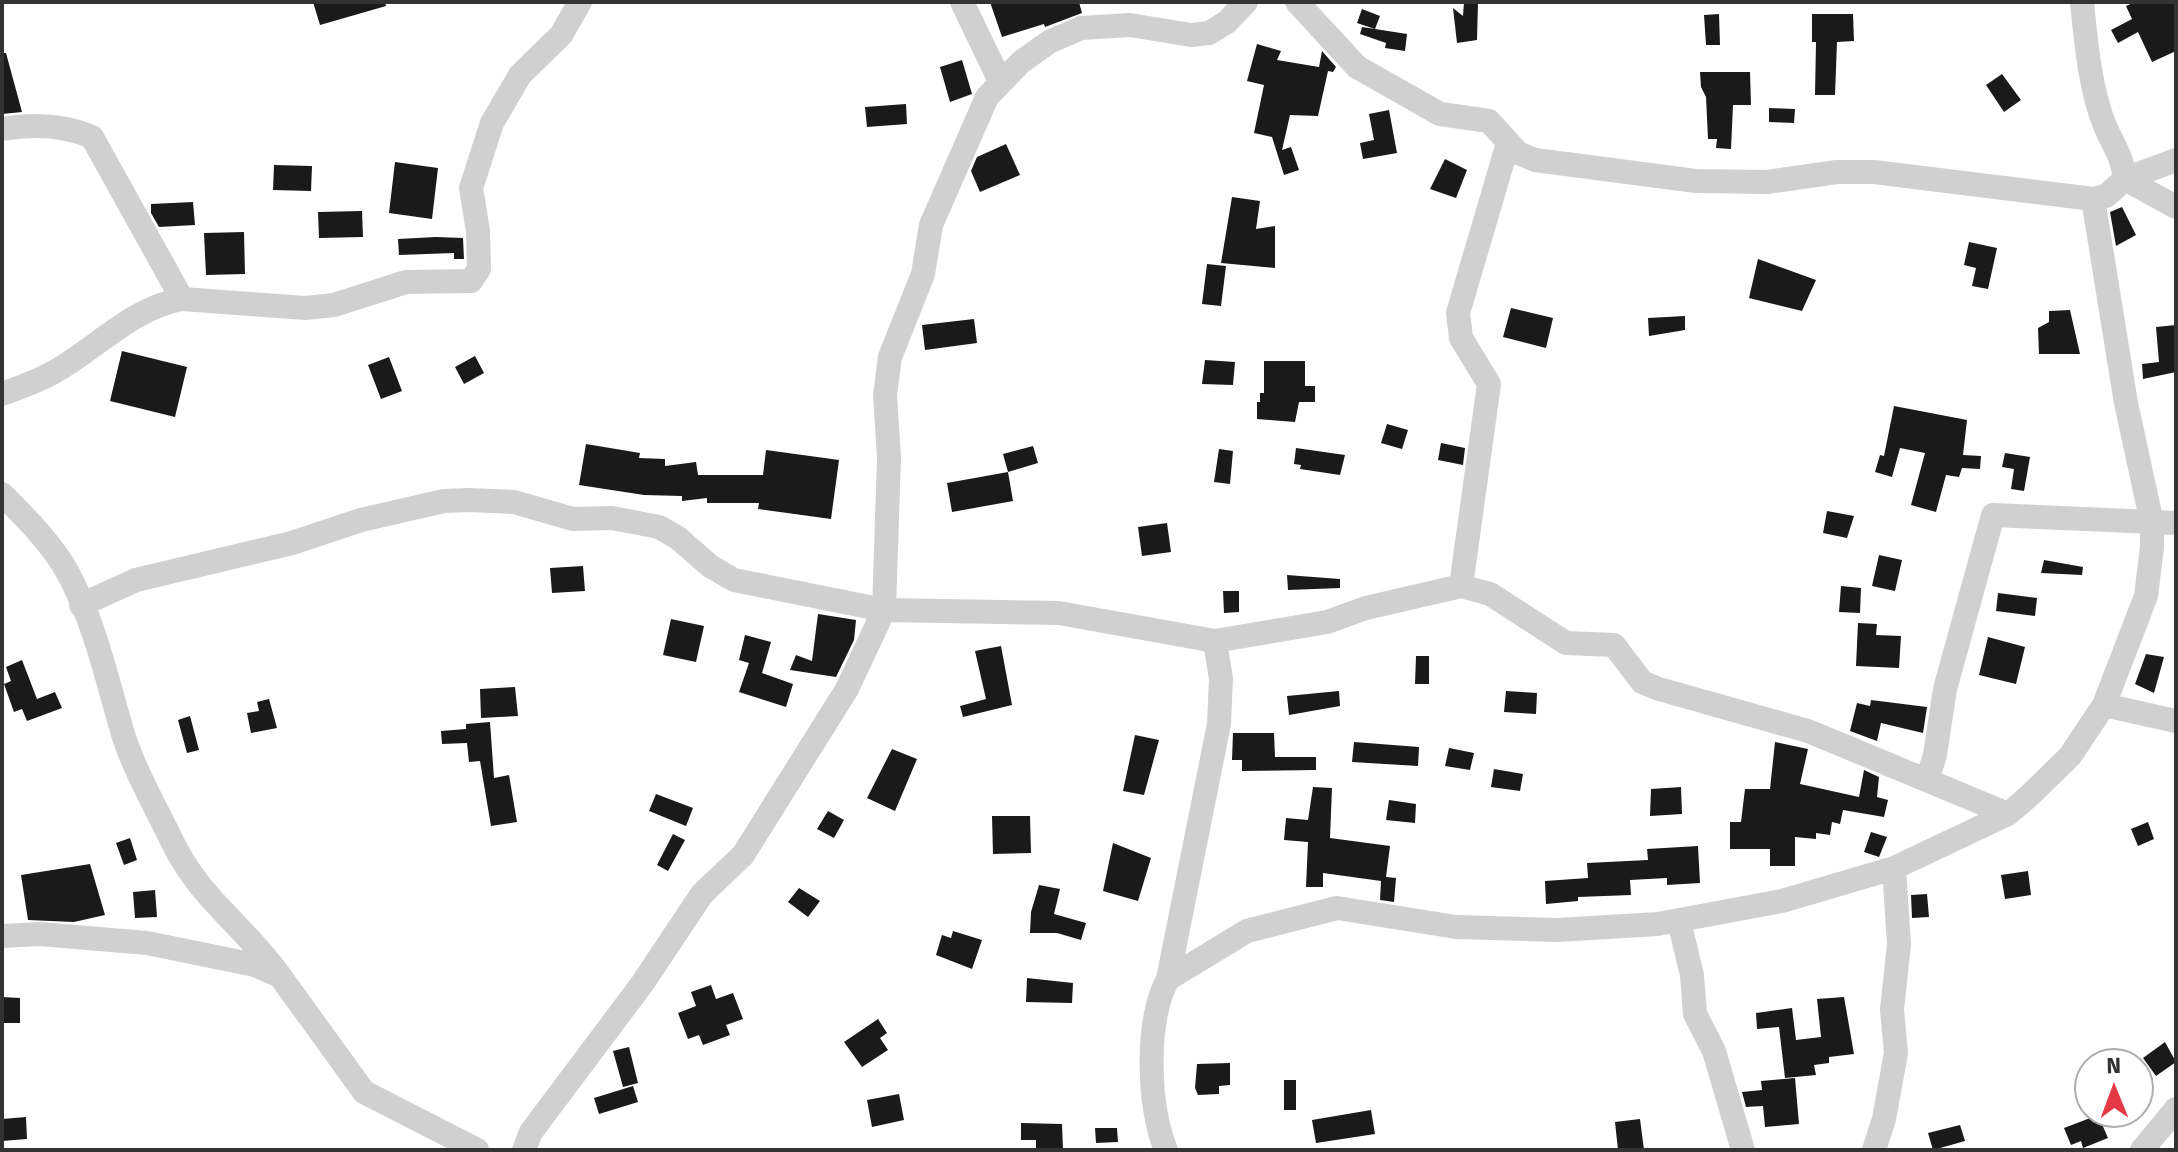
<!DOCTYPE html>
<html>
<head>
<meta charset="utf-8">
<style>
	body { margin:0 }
	#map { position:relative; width:2178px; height:1152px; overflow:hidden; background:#fff; font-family:"Fira Sans",sans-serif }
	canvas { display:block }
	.frame { position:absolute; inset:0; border:4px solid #333; pointer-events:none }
	.north { position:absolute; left:2074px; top:1048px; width:80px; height:80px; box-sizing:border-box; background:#fff; border:2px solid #adadad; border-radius:50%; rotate:359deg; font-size:22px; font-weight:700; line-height:32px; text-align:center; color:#333 }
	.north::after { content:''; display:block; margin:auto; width:28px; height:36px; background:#e63946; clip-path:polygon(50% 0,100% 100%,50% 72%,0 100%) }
</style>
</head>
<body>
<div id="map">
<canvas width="2178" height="1152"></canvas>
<div class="frame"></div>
<div class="north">N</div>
</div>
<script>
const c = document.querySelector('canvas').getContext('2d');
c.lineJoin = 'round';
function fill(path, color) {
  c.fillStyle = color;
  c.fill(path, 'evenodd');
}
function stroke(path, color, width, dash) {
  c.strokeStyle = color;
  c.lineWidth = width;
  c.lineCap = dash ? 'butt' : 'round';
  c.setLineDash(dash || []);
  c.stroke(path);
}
fill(new Path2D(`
	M313,2H385L386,6L320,25Z
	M990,2H1079L1082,13L1045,27L1044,24L1002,37Z
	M1464,2H1478L1477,40L1457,43L1453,8L1463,16Z
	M2135,2H2176V51L2152,62L2138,32L2118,43L2111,30L2132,19L2126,6Z
	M1362,9L1380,16L1375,29L1407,34L1405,51L1385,48L1386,43L1360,34L1362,27L1375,29L1357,23Z
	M1719,14L1720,45H1706L1704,15Z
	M1812,14H1853L1854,41L1837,42L1835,95H1815L1816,42H1812Z
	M1257,44L1281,51L1277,60L1319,67L1322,51L1336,67L1333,72L1328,71L1318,116L1290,115L1282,150L1291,147L1299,170L1284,175L1272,137L1254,133L1264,85L1247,81Z
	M2,53H6L22,112L2,114Z
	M962,60L972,94L950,102L940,67Z
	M1700,72H1750L1751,105H1733L1731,149L1716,148L1717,139H1708L1706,97L1701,87Z
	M2002,74L2021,100L2004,112L1986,85Z
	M906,104L907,124L867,127L865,107Z
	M1769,108L1795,109L1794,123L1769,122Z
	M1389,110L1397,153L1363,159L1360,143L1374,140L1369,114Z
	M1006,144L1020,175L980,192L971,171L977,157Z
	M1445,159L1467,170L1456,198L1430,189Z
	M395,162L438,168L432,219L389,213Z
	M274,165L312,166L311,191L273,190Z
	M1232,197L1260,201L1256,229L1275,226V268L1221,263Z
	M193,202L195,225L159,227L151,213V204Z
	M2122,207L2136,235L2116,246L2110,212Z
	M362,211L363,237L319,238L318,212Z
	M244,232L245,274L206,275L204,233Z
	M436,237L463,238L464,259H454V253L399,255L398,239Z
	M1969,242L1997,248L1988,289L1972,286L1976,268L1964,265Z
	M1758,259L1816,280L1802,311L1749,298Z
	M1207,264L1226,266L1221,306L1202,304Z
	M1511,308L1553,318L1546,348L1503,337Z
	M2070,310L2080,354H2039L2038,328L2049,322V311Z
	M1685,316V330L1649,336L1648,318Z
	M974,319L977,343L925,350L922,325Z
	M2176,325V372L2143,379L2142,364L2159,362L2156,327Z
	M122,351L187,367L175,417L110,401Z
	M475,356L484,373L464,384L455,367Z
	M389,357L402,391L381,399L368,365Z
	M1205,360L1235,362L1233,385L1202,384Z
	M1264,361H1305V386H1315V402H1299L1295,422L1257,419V402H1260V393H1264Z
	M1894,406L1967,420L1963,455L1981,456L1980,469L1962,468L1959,477L1946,475L1936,512L1911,505L1925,453L1900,448L1892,477L1875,472L1880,455L1884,456Z
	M1387,424L1408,430L1402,449L1381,443Z
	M1441,443L1465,448L1463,465L1438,460Z
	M586,444L640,453L639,458L665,459V466L696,462L698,475H763L766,450L839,460L831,519L758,509L759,503H707V498L682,501V496L644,495L579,485Z
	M1033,446L1038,463L1008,472L1003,454Z
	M1296,448L1345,455L1340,475L1300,469L1301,465L1294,464Z
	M1219,449L1233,451L1230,484L1214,482Z
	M2005,453L2030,457L2024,491L2011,489L2014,469L2002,467Z
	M1008,472L1013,501L952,512L947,483Z
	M1827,511L1854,516L1847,538L1823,533Z
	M1167,523L1171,552L1142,556L1138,527Z
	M1879,555L1902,560L1895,591L1872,586Z
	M2044,560L2083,567L2082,575L2041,573Z
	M583,566L585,591L552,593L550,568Z
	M1287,575L1340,579V588L1288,590Z
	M1841,586L1861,588L1860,613L1839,612Z
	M1223,591H1239V612L1224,613Z
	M1998,593L2037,598L2035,616L1996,611Z
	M818,614L856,620L854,640L836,677L790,670L796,655L812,661Z
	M671,619L704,626L696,662L663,655Z
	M1858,623L1877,624L1876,635L1901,636L1899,668L1856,666Z
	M745,635L771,642L762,673L793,684L786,707L739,692L749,663L739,660Z
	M1988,637L2025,647L2016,684L1979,675Z
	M1001,646L1012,705L963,717L960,706L986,699L975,651Z
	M2146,654L2164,657L2154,693L2135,684Z
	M1416,656H1429V684H1415Z
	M22,660L37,699L55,692L62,708L27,721L22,709L14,712L4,684L11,681L6,667Z
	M515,687L518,716L481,718L480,689Z
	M1339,691L1340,706L1289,715L1287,696Z
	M1506,691L1537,693L1536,714L1504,712Z
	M269,699L277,728L251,733L247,713L259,711L257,702Z
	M1871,700L1927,707L1923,733L1881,723L1877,741L1850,731L1857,703L1870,706Z
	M190,716L199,750L187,753L178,720Z
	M490,722L494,778L509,775L517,822L491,826L480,761L469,762L467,743L442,744L441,731L466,729V724Z
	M1233,733H1274L1275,757H1316V770L1242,771V760H1232Z
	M1135,735L1159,740L1144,795L1123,791Z
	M1354,742L1419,747L1418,766L1352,762Z
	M1775,742L1808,749L1800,784L1859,797L1864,770L1879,777L1877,797L1888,800L1884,817L1843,810L1840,824L1832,822L1830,835L1816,833V839L1795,837V866H1770V849H1730V822H1741L1745,789H1770Z
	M1449,748L1474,753L1470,770L1445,766Z
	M892,749L917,759L895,811L867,798Z
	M1494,769L1523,774L1520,791L1491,787Z
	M1313,787L1332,788L1330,838L1390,846L1386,877L1396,878L1394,902L1380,900L1381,881L1323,873V887H1306L1308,842L1284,840L1286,818L1308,820Z
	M1681,787L1682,814L1650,816L1651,789Z
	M656,794L693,808L686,826L649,811Z
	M1389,800L1416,804L1415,823L1386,820Z
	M828,811L844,820L834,838L817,829Z
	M992,816H1030L1031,853L993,854Z
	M2148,822L2154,839L2138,846L2131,829Z
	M1871,832L1887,837L1879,857L1864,852Z
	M673,834L685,840L668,871L657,865Z
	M130,838L137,860L124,865L116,843Z
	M1113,843L1151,858L1138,901L1103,891Z
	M1698,846L1700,883L1667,885V878L1630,880L1631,895L1578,897V901L1546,904L1545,881L1588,878L1587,863L1648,860L1647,849Z
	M90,864L105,915L74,922L28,920L21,875Z
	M2028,871L2031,895L2005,899L2001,875Z
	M1039,885L1060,889L1054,914L1086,923L1081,940L1057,933H1030L1031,912Z
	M799,888L820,901L808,917L788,902Z
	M155,890L157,917L135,918L133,892Z
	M1927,894L1929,917L1912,918L1911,895Z
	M953,931L982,940L972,969L936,955L942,935L951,938Z
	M1027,978L1073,983L1072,1003L1026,1002Z
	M711,985L716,999L733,993L743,1019L726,1025L730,1035L703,1045L699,1035L688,1039L678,1013L696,1006L691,992Z
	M2,997L20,998V1023H2Z
	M1844,997L1854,1054L1829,1057V1063L1814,1065L1816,1075L1785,1078L1779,1027L1757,1029L1756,1013L1792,1008L1796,1040L1821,1037L1817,999Z
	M878,1019L887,1033L880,1038L888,1050L862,1067L844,1042Z
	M2165,1042L2176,1062L2156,1076L2143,1058Z
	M629,1047L638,1083L623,1087L613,1051Z
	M1230,1063V1085L1219,1086V1094L1198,1095L1195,1088L1197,1064Z
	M1795,1078L1799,1124L1765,1127L1763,1106L1746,1107L1742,1092L1762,1090L1761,1081Z
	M1284,1080H1296V1110H1284Z
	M633,1086L638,1102L599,1114L594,1098Z
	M899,1094L904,1120L872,1127L867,1100Z
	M1371,1110L1375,1134L1316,1143L1312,1120Z
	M2098,1115L2108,1138L2083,1148L2081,1141L2071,1145L2064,1128Z
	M26,1117L27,1139L2,1141V1119Z
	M1640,1119L1644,1150H1618L1615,1122Z
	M1021,1123L1062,1124L1063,1150H1036V1140H1021Z
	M1960,1125L1965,1141L1933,1150L1928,1133Z
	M1095,1128H1117L1118,1142L1096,1143Z`), '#1a1a1a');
stroke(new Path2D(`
	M962,2L1000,81
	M1297,2L1357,67L1440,114L1489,121L1518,153L1535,160L1696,181L1767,182L1837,172H1874L2093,199L2106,196L2125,179L2176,160
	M2082,2C2086,42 2090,89 2105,126C2114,147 2122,155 2125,179
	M2,129C32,124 64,125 92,137L182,299
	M2125,179L2176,207
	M2,394C19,388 38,381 54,372C97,348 132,308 182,299L305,308L334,305L406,282L471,281L479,269L478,231L471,188L492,123L520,75L561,35L580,2
	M2,494C26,518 52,544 68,573C95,623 107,680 123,734C134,769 155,806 171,839C199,899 244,925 280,976
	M1461,586L1489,384L1461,338L1458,313L1508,143
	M81,605L136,580L292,543L361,520L444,501L469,500L514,502L573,519L612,518L659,527L678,538L710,566L734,580L884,610L1059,613L1215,641L1327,622L1366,608L1461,586L1490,594L1566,643L1614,645L1642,682L1659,689L1808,731L2008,814
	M2104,705L2176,721
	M1927,780L1935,755L1945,689L1993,515L2176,523
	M1679,921L1692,975L1695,1014L1714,1051L1743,1150
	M2,936L40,934L147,943L255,965L280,976L364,1092L477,1150
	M1168,979L1247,931L1337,908L1456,927L1557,930L1658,924L1782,901L1894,868L2008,814L2029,796L2070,756L2104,705L2146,596L2152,547V523L2126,403L2093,199
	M524,1150L531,1132L642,984L702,894L743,855L847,689L884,610L889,458L885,395L890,357L923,274L931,225L987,97L1021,62L1049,42L1081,28L1130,25L1191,35L1209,33L1227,22L1246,2
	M1166,1150C1148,1106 1145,1021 1168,979L1219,724L1221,679L1215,641
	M1874,1150L1884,1119L1896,1053L1892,1010L1899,944L1894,868
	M2142,1150L2176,1109`), '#d0d0d0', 24);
</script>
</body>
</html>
